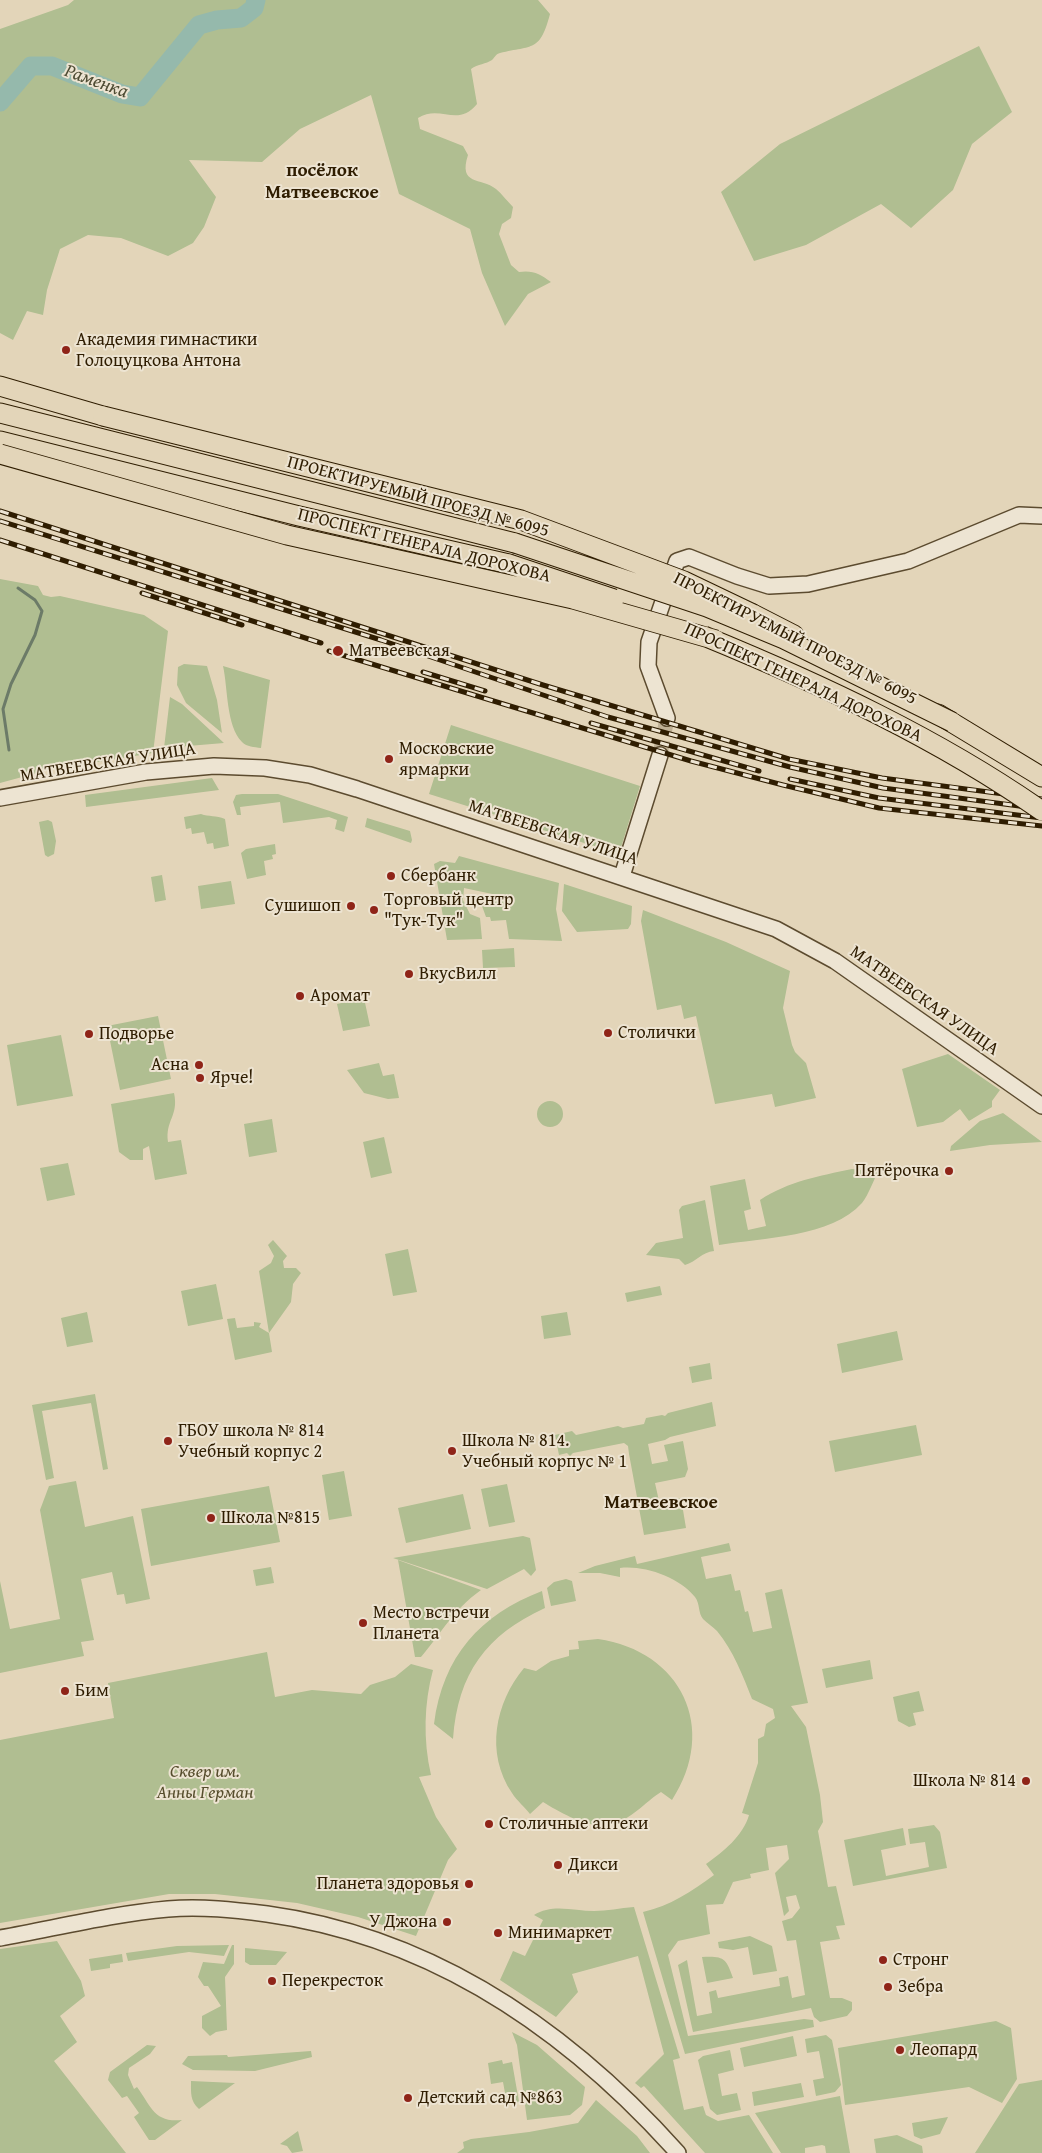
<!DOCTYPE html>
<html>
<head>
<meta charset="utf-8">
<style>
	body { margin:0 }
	canvas { display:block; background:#e3d5b9 }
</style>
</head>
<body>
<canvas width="1042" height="2153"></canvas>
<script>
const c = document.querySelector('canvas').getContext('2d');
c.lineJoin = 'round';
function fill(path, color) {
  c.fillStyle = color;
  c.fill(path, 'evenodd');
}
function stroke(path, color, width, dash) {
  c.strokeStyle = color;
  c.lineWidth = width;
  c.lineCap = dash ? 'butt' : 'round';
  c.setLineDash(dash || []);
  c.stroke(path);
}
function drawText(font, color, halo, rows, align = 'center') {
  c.font = font + ' "Gentium Book Plus",serif';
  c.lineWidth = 4;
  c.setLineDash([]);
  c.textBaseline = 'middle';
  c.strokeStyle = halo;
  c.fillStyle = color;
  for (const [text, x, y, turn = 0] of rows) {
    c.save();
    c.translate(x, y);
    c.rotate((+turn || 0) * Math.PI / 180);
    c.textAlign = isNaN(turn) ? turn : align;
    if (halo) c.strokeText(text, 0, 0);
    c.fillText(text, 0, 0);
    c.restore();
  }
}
fill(new Path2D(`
	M74,0H538L550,14C540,52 533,45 500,53C496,54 495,57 492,60C486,64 478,64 471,69L477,104C458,128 440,104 418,118L420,129L463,146L468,155C458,186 481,177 496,189C502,194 507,201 513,207L511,218L502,224L499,234L511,265L519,272C533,270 540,274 551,282L528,294L505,326L482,273L470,229L399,194L371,95L300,129L262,162L189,160L216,197L204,227L193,243L168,256L121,238L88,235L60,249L47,290L43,315L27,311L13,340L0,333V29L68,5Z
	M979,46L1012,112L972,144L953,190L911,228L881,204L806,245L754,261L721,192L780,144Z
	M0,579L38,586L43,595L51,597L60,596L144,615L168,631L153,753L48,770L0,783Z
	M184,664L207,666L217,700L222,733L186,703L177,685L178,667Z
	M223,666L270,680L261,748C254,747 247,747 242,742C226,726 228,688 223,666Z
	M170,697L182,704L224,743L164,748Z
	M451,725L640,786L619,854L429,794Z
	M212,778L219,790L86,807L85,795Z
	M242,794H278L348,817L344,832L335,829L337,820L329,817L283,823L280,802L240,807L241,815H237L233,802L236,795Z
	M201,814C209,817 216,815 225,819L229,846L214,849L213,843L207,844L204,832L192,834L191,828L186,829L184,817Z
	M367,818L410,831L412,840L411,843L365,827Z
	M48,820L52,822L56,841L54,854L48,857L45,855L39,822Z
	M275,844L276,854L272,855L273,859L264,861L266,875L247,879L241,853L246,849Z
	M459,856L559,883L556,909L562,941L509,939L506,920L491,921L490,917H486L482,906L495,900L497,895L464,888L463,900L470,914L480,918L482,939L447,940L434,864L440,861L455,863Z
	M162,875L166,900L155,902L151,877Z
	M231,881L235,904L201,909L198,886Z
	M564,884L632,906L631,924L628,929L577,932L562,911Z
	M643,910L726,942L790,971L783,1008L792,1045L795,1052L806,1063L816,1098L775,1107L772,1094L715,1104L696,1016L684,1019L681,1005L657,1010L641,921Z
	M514,948L515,967L483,968L482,950Z
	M364,998L370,1026L343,1031L337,1004Z
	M158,1016L171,1079L120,1090L107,1026Z
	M61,1035L73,1096L17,1106L7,1045Z
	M948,1054L1000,1090L992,1101V1107L969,1121L960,1109L943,1122L917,1127L902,1069Z
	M379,1063L383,1076L394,1074L399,1098L388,1099L364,1093L347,1070Z
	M174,1093C179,1116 165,1120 168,1142L181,1140L187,1174L155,1180L149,1146L143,1149V1160H130L119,1152L111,1104Z
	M537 1114a13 13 0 1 1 26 0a13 13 0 1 1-26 0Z
	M1003,1113L1042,1142L990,1145L950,1151L951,1146L980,1121Z
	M272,1119L277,1152L249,1157L244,1124Z
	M384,1137L392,1173L371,1178L363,1142Z
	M68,1163L75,1195L47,1201L40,1168Z
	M852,1169L878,1172C873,1181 869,1194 862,1203C832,1237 762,1238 719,1245L710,1186L745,1179L751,1209L744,1211L748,1230L766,1226L760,1200C789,1181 819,1176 852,1169Z
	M705,1200L714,1251C702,1252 696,1262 685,1265L679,1259L646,1255L656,1243L683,1238L679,1210L682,1206Z
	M273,1240L287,1256L283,1261L284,1268H296L301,1273L293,1284L291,1302L269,1333L272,1352L235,1360L227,1319L235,1318L237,1328L254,1326V1322L261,1323L259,1327L269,1333L259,1271L271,1263L274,1256L268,1245Z
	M408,1249L417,1292L393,1296L385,1254Z
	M216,1284L223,1319L188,1326L181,1291Z
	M660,1286L662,1295L627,1302L625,1293Z
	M87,1312L93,1342L67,1347L61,1318Z
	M567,1312L571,1335L544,1339L541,1316Z
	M897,1331L903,1360L842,1373L837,1344Z
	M710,1363L712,1379L692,1383L689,1367Z
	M95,1394L108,1469L103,1470L91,1403L42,1411L54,1478L46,1480L32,1405Z
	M712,1402L716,1426L670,1437L665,1440L648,1444L652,1464L668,1461L664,1445L683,1441L688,1469L685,1477L655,1483L659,1501L681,1498L686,1528L644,1535L629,1454L628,1446L624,1443L573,1453L570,1456L567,1453L559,1455L555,1435L572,1431L576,1435L618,1426L623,1428L644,1424L646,1418L662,1415L665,1416L668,1413Z
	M916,1425L922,1455L835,1472L829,1441Z
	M344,1471L352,1516L329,1520L322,1475Z
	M76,1481L85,1527L133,1516L150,1599L126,1604L124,1594L117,1595L112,1572L81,1579L94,1640L81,1642L84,1656L0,1673V1581L10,1629L60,1619L40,1510L49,1486Z
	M507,1484L515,1522L489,1527L481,1489Z
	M269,1486L280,1542L151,1566L141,1509Z
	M463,1494L471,1529L406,1543L398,1508Z
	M523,1536L530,1538L536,1570L531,1576L524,1569L487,1589L393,1558Z
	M729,1543L731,1551L701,1557L706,1579L731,1574L735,1591L740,1590L745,1612L748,1611L753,1632L772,1628L765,1593L782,1589L808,1703L791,1706L806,1727L820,1795L823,1822L818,1831L828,1887L836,1886L845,1925L836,1926L840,1939L820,1942L830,1998H842L852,2002V2010L847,2016L820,2022L814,2017L811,2008L693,2032L678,1965L687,1960L697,2016L712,2013L709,1992L716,1990L718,1998L780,1986L779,1978L788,1976L792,1998L805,1995L796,1940L787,1941L782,1921L792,1918L800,1908L796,1895L786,1897L789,1911L784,1916L775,1873L789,1859L787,1845L766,1848L769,1870L750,1874L751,1878L733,1882L723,1904L706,1905L710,1934L678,1941L668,1955L688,2036L804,2019L813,2020L814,2027L685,2054L643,1912C670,1906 692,1891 714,1875L706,1864C723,1852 743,1836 749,1815L742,1813L758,1763V1739L764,1736L766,1724L775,1718L773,1709L752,1699C743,1676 733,1650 717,1631C713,1627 707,1623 703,1619C698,1613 700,1603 695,1597C679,1577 644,1565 620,1568V1577L600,1573H578L595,1566L635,1556L637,1564Z
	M398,1560L481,1590C452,1611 443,1631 421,1657H415Z
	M271,1567L274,1583L256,1586L253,1570Z
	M566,1579L572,1581L576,1601L551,1606L547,1588L554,1582Z
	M542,1591L545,1608C486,1635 458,1673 453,1739L434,1724C443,1656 480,1615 542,1591Z
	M598,1639C681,1651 719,1728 672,1800L661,1792C645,1802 631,1820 612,1824C590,1830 561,1813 543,1802L530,1814C525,1807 517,1801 512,1793C485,1753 495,1703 524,1668L536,1671L551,1661L569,1656V1650L579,1649L578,1641Z
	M267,1652L275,1697L312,1690L361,1694L370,1685L395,1677L411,1664L433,1670C424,1703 423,1740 431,1775L419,1777L436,1817L457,1849L448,1860L416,1936L358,1917L297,1903L215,1894H169L0,1923V1740L114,1718L108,1683Z
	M870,1660L873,1679L826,1688L822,1669Z
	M919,1691L924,1711L913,1713L916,1725L909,1727L898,1721L893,1697Z
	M934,1825L940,1832L947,1868L853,1886L844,1840L903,1828L906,1845L881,1850L886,1876L929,1867L925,1842L910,1844L908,1829Z
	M634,1907L680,2058L673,2060L684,2110L703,2106L706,2115L718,2121L749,2115L773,2153H705L644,2086L641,2088L635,2083L664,2054L638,1956L572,1974L578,1992L556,2017L500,1980L513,1951L525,1956L543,1920L534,1915C552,1903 575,1911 594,1911C607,1911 620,1908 634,1907Z
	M750,1936L772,1946L777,1971L753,1975L748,1947L733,1950L719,1948L718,1942Z
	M57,1941L81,1981L85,1996L60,2016L77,2042L54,2061L126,2153H0V1949Z
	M229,1945L224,1956L189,1952L128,1961L126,1953L177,1946Z
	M232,1945H234V1964L225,1977L227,2030L216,2032L210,2036L202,2028V2016L221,2006L208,1986H204L198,1977L203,1962L224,1964Z
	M245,1948L287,1952L276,1965H250L245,1962Z
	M122,1954L123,1962L110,1964V1968L91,1971L89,1959Z
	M702,1957C724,1956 726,1958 733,1978L707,1983Z
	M996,2021L1011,2028L1017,2079L1002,2103L969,2087L845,2105L838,2048Z
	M512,2032L537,2045L585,2087L582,2105L570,2115L527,2120L517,2045Z
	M826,2035L832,2040L841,2085L835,2092L816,2096L813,2080L824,2078L819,2051L807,2053L805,2039Z
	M793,2036L797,2056L744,2067L740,2048Z
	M147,2045L156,2046L150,2054L129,2068L128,2075L134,2089L137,2087C151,2106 154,2123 182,2120L155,2140H149L134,2117L139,2113L127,2096L122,2098L108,2080L110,2072Z
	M730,2050L734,2070L718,2074L722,2096L737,2093L741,2110L717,2115L710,2109L698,2060L703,2056Z
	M311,2051L312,2057L255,2071L193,2070L182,2064L188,2056L227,2055L228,2057Z
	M502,2060L503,2064L512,2062L519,2102L507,2104L503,2082L491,2084L488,2063Z
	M1042,2080V2153H975L1019,2084Z
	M191,2081L235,2083L199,2109C190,2101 191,2093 191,2081Z
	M801,2083L804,2097L754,2106L752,2092Z
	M840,2096L850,2153H826L825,2146L822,2145L805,2148V2153H781L755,2113Z
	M596,2100L637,2136L650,2153H457L464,2148L463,2142L471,2139L529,2132L578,2123Z
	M948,2117L940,2134L921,2139L914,2136L912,2123Z
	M298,2131L303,2151L292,2153L287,2146L280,2144Z
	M897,2135L922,2146L923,2153H876L874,2139Z`), '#b0be91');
stroke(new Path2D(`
	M9,750L3,709L11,684L35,635L42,611L35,600L18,588`), '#6c7b68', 3);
stroke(new Path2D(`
	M0,102L31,66H52L122,94L140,97L199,25L217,20L241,18L254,8L256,0`), '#95b9ac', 19);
stroke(new Path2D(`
	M660,755L667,718`), '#bfb094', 15, [15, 8]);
const minor = new Path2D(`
	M667,718L648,666L649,642L677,561L689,557L737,576L769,586L808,584L908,561L1019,515L1042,516
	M0,798L146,772L214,766L265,768L310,775L357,789L776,929L835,961L1042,1106
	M622,876L660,755
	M0,1938C56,1928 112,1914 168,1909C201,1906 235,1910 267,1914C433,1937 568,2030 678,2153`);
const major = new Path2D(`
	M0,386L103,416
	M0,413L515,543
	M0,441L299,516L509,564
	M753,614L794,635
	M938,714L1042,777`);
stroke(minor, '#5c4b2f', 18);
stroke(major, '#2f1d01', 21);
stroke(minor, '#ede4d2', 15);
stroke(major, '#e3d5b9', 19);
const rail = new Path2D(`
	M0,511L543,685L789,759L882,778L1042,799
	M0,521L381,640L608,717L790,767L883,788L1042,809
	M0,540L321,643
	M142,593L242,625
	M329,651L691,761L783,785L879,808L1042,826
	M423,672L485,691
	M591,723L759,771
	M790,779L879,798L1042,818`);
stroke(rail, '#2f1d01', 5);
stroke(rail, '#ede4d2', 3, [9]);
const majorBridge = new Path2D(`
	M103,416L521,520L684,581L753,614
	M0,454L287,535L573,599L716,640
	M515,543L707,607L784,639L952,722
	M509,564L614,599
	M704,636C821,684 939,739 1042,811`);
stroke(majorBridge, '#2f1d01', 21, []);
stroke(majorBridge, '#e3d5b9', 19);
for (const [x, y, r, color] of [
	[66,350,5,"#8f2418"],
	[338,651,6,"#8f2418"],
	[389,759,5,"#8f2418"],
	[391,876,5,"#8f2418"],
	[351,906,5,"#8f2418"],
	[374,910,5,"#8f2418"],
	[409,974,5,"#8f2418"],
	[300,996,5,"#8f2418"],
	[608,1033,5,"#8f2418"],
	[89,1034,5,"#8f2418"],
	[199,1065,5,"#8f2418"],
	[200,1078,5,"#8f2418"],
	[949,1171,5,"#8f2418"],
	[168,1441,5,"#8f2418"],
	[452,1451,5,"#8f2418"],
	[211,1518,5,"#8f2418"],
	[363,1623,5,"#8f2418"],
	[65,1691,5,"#8f2418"],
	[1026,1781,5,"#8f2418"],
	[489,1824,5,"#8f2418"],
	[558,1865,5,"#8f2418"],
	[469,1884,5,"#8f2418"],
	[447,1922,5,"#8f2418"],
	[498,1933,5,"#8f2418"],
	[883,1960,5,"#8f2418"],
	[272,1981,5,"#8f2418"],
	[888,1987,5,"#8f2418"],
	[900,2050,5,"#8f2418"],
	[408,2098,5,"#8f2418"]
]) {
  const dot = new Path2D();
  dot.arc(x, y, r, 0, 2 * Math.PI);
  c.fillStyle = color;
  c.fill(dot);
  stroke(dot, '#ede4d2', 2);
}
drawText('18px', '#2f1d01', '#ede4d2', [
	["Академия гимнастики",76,340],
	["Голоцуцкова Антона",76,361],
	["Матвеевская",349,651],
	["Московские",399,749],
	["ярмарки",399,770],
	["Сбербанк",401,876],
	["Торговый центр",384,900],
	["\"Тук-Тук\"",384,921],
	["Сушишоп",341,906,"right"],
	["ВкусВилл",419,974],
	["Аромат",310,996],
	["Столички",618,1033],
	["Подворье",99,1034],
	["Асна",189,1065,"right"],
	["Ярче!",210,1078],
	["Пятёрочка",939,1171,"right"],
	["ГБОУ школа № 814",178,1431],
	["Учебный корпус 2",178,1452],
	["Школа № 814.",462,1441],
	["Учебный корпус № 1",462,1462],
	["Школа №815",221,1518],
	["Место встречи",373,1613],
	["Планета",373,1634],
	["Бим",75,1691],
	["Школа № 814",1016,1781,"right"],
	["Столичные аптеки",499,1824],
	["Дикси",568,1865],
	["Планета здоровья",459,1884,"right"],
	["У Джона",437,1922,"right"],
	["Минимаркет",508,1933],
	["Стронг",893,1960],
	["Перекресток",282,1981],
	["Зебра",898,1987],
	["Леопард",910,2050],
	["Детский сад №863",418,2098]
], 'left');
drawText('18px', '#2f1d01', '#ede4d2', [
	["ПРОЕКТИРУЕМЫЙ ПРОЕЗД № 6095",418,497,15],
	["ПРОСПЕКТ ГЕНЕРАЛА ДОРОХОВА",424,546,14],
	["ПРОЕКТИРУЕМЫЙ ПРОЕЗД № 6095",795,639,27],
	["ПРОСПЕКТ ГЕНЕРАЛА ДОРОХОВА",803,683,25],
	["МАТВЕЕВСКАЯ УЛИЦА",108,763,-9],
	["МАТВЕЕВСКАЯ УЛИЦА",553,833,18],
	["МАТВЕЕВСКАЯ УЛИЦА",924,1001,35]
]);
drawText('italic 18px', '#564d2c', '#ede4d2', [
	["Сквер им.",205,1772],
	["Анны Герман",205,1793]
]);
drawText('italic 19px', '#4e4c34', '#ede4d2', [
	["Раменка",96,82,20]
]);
drawText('bold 19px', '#2f1d01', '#ede4d2', [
	["посёлок",322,171],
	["Матвеевское",322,193],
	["Матвеевское",661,1503]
]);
</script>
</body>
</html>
